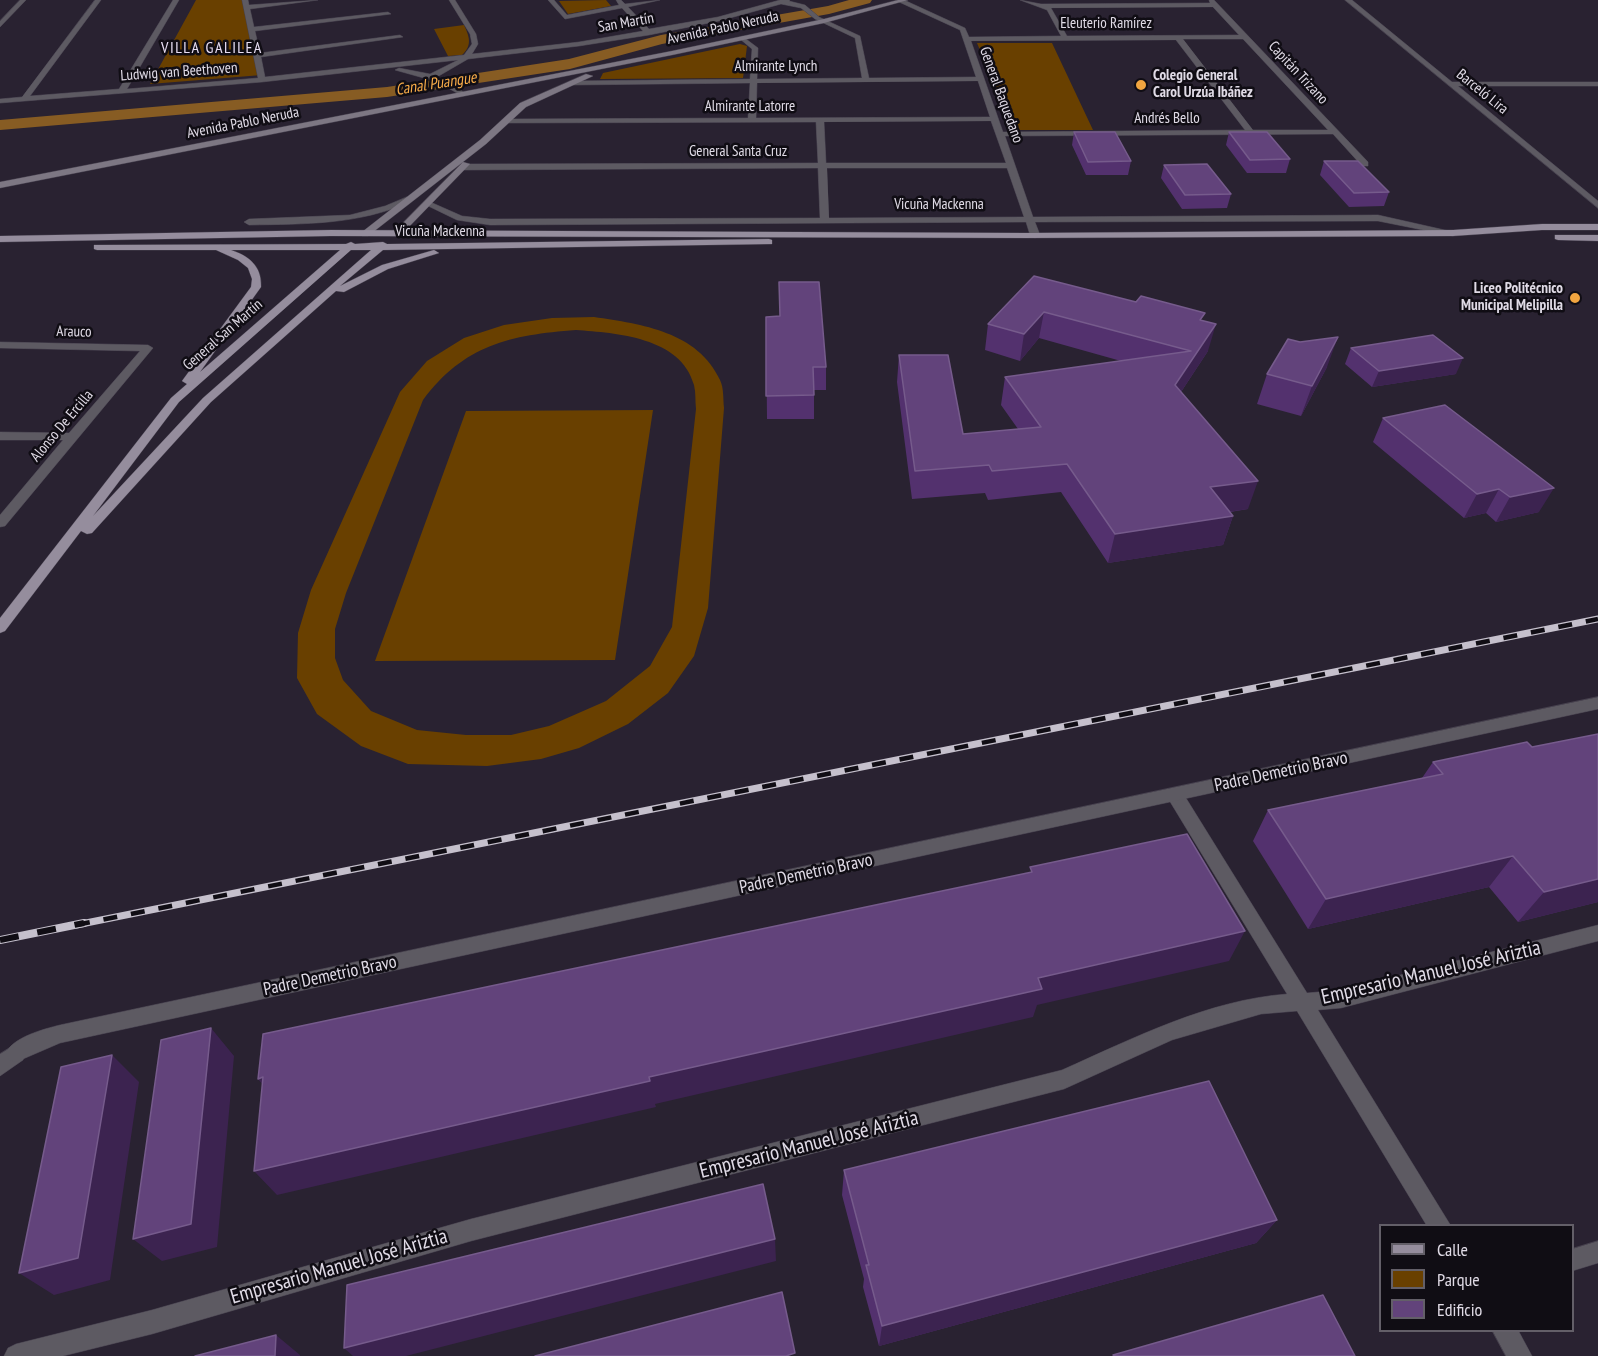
<!DOCTYPE html>
<html>
<head>
<meta charset="utf-8">
<style>
	body { margin:0 }
	#map { position:relative; width:1598px; height:1356px; overflow:hidden; background:#292231; font-family:"PT Sans Narrow",sans-serif }
	canvas { display:block }
	.legend { position:absolute; left:1379px; top:1224px; width:195px; height:108px; box-sizing:border-box; background:#100d14; border:2px solid #635f68; margin:0; padding:8px 10px; list-style:none; font-size:18px; color:#e0dbe6 }
	.legend li { display:flex; align-items:center; gap:12px; height:30px }
	.legend b { width:30px; border:2px solid #635f68 }
</style>
</head>
<body>
<div id="map">
<canvas width="1598" height="1356"></canvas>
<ul class="legend">
<li><b style="height:8px;background:#958d9d"></b>Calle</li>
<li><b style="height:16px;background:#694000"></b>Parque</li>
<li><b style="height:16px;background:#62437b"></b>Edificio</li>
</ul>
</div>
<script>
const c = document.querySelector('canvas').getContext('2d');
c.lineJoin = 'round';
function fill(path, color) {
  c.fillStyle = color;
  c.fill(path, 'evenodd');
}
function stroke(path, color, width, dash) {
  c.strokeStyle = color;
  c.lineWidth = width;
  c.lineCap = dash ? 'butt' : 'round';
  c.setLineDash(dash || []);
  c.stroke(path);
}
function drawText(font, color, halo, rows, align = 'center') {
  c.font = font + ' "PT Sans Narrow",sans-serif';
  c.lineWidth = 5;
  c.setLineDash([]);
  c.textBaseline = 'middle';
  c.strokeStyle = halo;
  c.fillStyle = color;
  for (const [text, x, y, turn = 0] of rows) {
    c.save();
    c.translate(x, y);
    c.rotate((+turn || 0) * Math.PI / 180);
    c.textAlign = isNaN(turn) ? turn : align;
    if (halo) c.strokeText(text, 0, 0);
    c.fillText(text, 0, 0);
    c.restore();
  }
}
fill(new Path2D(`
	M196,0H248L262,75L150,84Z
	M606,0L611,6L568,14L559,1Z
	M464,25C469,36 473,45 462,55L448,56L434,29Z
	M1052,43L1093,130H1013L977,43Z
	M740,44L747,46L743,78L600,79L603,73Z
	M594,317C642,324 698,332 720,380C724,388 723,399 724,408L708,608L694,656L668,693L628,724L579,748L541,759L487,766L408,764L361,746L317,714L297,678L298,633L311,590L400,392L427,361L464,338L504,325L552,318ZM576,330C616,333 681,337 694,385C696,393 695,401 696,409L672,627L650,666L606,701L549,726L511,735H466L417,730L371,711L343,680L335,658V629L346,593L423,400C464,345 510,335 576,330Z
	M653,410L615,660L375,661L466,411Z`), '#694000');
fill(new Path2D(`
	M849,0H872L870,3L829,14L662,44L570,69L387,97L0,130V120L387,87L569,59L661,35L828,6Z`), '#875c23');
const minor = new Path2D(`
	M20,0H26L0,27V21Z
	M95,0H101L30,96L119,89L173,0H179L127,89L258,78L242,0H248L249,5L318,0L250,9L254,27L388,12L391,14L255,31L260,53L400,35L403,37L261,57L265,77L464,55L472,44L470,34L449,0H455L476,34L478,44L472,54L579,42L643,31L622,8L565,19L548,0H554L567,15L619,5L616,0H621L625,4L660,0L628,7L649,29L718,17L780,0H790L789,1L805,5L819,17L860,36L869,78L976,77L960,30L899,2V0H904L965,28L969,37L1061,36L1047,10L1020,0L1041,4L1210,3L1209,0H1214L1368,162V166H1362L1333,134L1005,136L1033,217L1378,215L1458,233L1453,236L1378,221L1035,222L1040,235L1035,238L1030,235L1026,222L490,225L457,220L424,204L428,201L462,216L490,219L820,218L818,168L464,170L460,167L464,164L818,163L816,122L506,123L502,121L506,119L748,118L750,83L571,85L567,83L571,81L750,79L752,49L740,39L742,36L758,48L757,79L862,78L855,38L815,19L801,8L781,4L719,21L649,35L579,46L468,59L437,77L451,83L466,94L462,96L438,82L395,70L399,68L430,74L458,60L262,82L0,103V99L22,97ZM1213,7L1239,35L1067,36L1051,8ZM1183,39H1243L1328,130H1253ZM1176,40L1245,130L1003,132L971,41ZM978,81L990,117L756,118L757,83ZM991,121L1006,163H826L824,122ZM827,168H1007L1024,217L829,218Z
	M1345,0H1352L1452,82H1598V86H1458L1598,201V208Z
	M407,197L410,198V202C358,225 305,224 249,225L244,222L249,219L350,215L385,206Z
	M0,342L148,345L153,348L5,526L0,527V515L63,440H0V432L69,433L140,351L0,348Z
	M1175,788L1181,790L1307,993L1341,990L1598,925V941L1341,1008L1318,1010L1451,1226H1427L1297,1011L1261,1014L1172,1040L1064,1089L471,1241L152,1334L63,1356H4L8,1348L16,1344L152,1310L471,1219L1062,1070C1134,1038 1208,1000 1287,994L1169,800L1167,795L1169,790Z
	M16,1044L23,1046L26,1053L23,1060L0,1076V1054Z
	M1598,1241V1263L1572,1271V1249Z
	M1492,1330H1518L1532,1356H1506Z`);
const tertiary = new Path2D(`
	M1598,697V709L60,1043L16,1062L9,1060L6,1053C13,1037 44,1029 60,1025Z`);
const secondary = new Path2D(`
	M898,0H908L824,23L672,55L0,188V182L672,51L824,19Z
	M586,74L593,76L526,107L486,144L368,236H362V232L480,140L520,103Z
	M463,162L470,164L401,235H395V231Z`);
const primary = new Path2D(`
	M1542,224H1598V230H1542L1453,236L1026,238L331,236L0,242V236L331,230L1026,233L1453,230Z
	M1555,235H1598V241L1558,240L1555,239Z
	M769,239L772,240V244L383,250L340,286L382,265L434,250L439,253L388,269L344,292L336,291L211,402L92,533L87,534L81,531L5,631L0,633V618L171,398L187,384L182,381L251,287L252,279L248,268L238,260L216,250H97L94,249V245L346,244L351,242L355,244L383,242L387,244ZM231,250H340L200,372L261,287C262,266 249,256 231,250ZM351,250H371L203,398L93,516L179,402Z`);
stroke(minor, '#46404e', 1);
stroke(tertiary, '#46404e', 1);
stroke(secondary, '#46404e', 1);
stroke(primary, '#46404e', 1);
fill(minor, '#5d5a62');
fill(tertiary, '#5d5a62');
fill(secondary, '#7d7783');
fill(primary, '#958d9d');
const railFar1 = new Path2D(`
	M76,925L1598,619`);
const rail = new Path2D(`
	M0,940L84,923`);
stroke(railFar1, '#c5c0cc', 7);
stroke(rail, '#c5c0cc', 8);
stroke(railFar1, '#100d14', 4.5, [14]);
stroke(rail, '#100d14', 6, [19]);
fill(new Path2D(`
	M1074,132L1131,161L1128,175H1086L1072,145Z
	M1229,132L1290,159L1286,173H1247L1226,145Z
	M1324,161L1389,192L1384,206L1349,207L1320,175Z
	M1164,165L1231,194L1227,208L1182,209L1161,178Z
	M1034,276L1203,321L1208,351L1181,392L1248,509L1230,512L1233,516L1223,545L1108,563L1061,492L988,500L985,493L912,499L897,382L899,355L963,434L1018,429L1001,405L1005,377L1121,361L1039,338L1020,361L985,350L988,324Z
	M766,317L826,367V390H814V419H767Z
	M1351,348L1456,374L1372,387L1345,364Z
	M1327,367L1301,416L1257,404L1267,374Z
	M1383,418L1539,512L1496,522L1486,513L1464,518L1373,442Z
	M1598,734V902L1518,922L1489,887L1308,929L1253,841L1268,810L1422,778L1433,762L1532,747Z
	M844,1170L1277,1220L1256,1243L879,1346L863,1287L864,1279L842,1195Z`), '#53316e');
fill(new Path2D(`
	M1044,312L1039,338L1020,361L1024,334Z
	M1216,324L1208,351L1167,413L1175,385Z
	M1338,337L1327,367L1301,416L1312,386Z
	M1463,358L1456,374L1372,387L1379,371Z
	M1258,481L1248,509L1200,516L1210,487Z
	M1554,488L1539,512L1496,522L1510,497Z
	M1499,489L1486,513L1464,518L1477,494Z
	M1233,516L1223,545L1108,563L1115,534Z
	M1513,856L1489,887L1308,929L1326,899Z
	M1598,879V902L1518,922L1544,892Z
	M1245,931L1229,961L1037,1005L1033,1017L655,1104L656,1107L277,1195L254,1171L1038,978Z
	M211,1028L234,1056L217,1247L162,1261L133,1239Z
	M112,1055L139,1082L110,1280L54,1295L19,1273Z
	M263,1077L280,1105L258,1079Z
	M1277,1220L1256,1243L879,1346L882,1326Z
	M775,1239L776,1261L406,1356H353L344,1348Z
	M276,1335L300,1355V1356H275Z`), '#3c2350');
const building = new Path2D(`
	M1074,132H1115L1131,161L1088,162Z
	M1229,132H1267L1290,159L1250,160Z
	M1324,161H1358L1389,192L1354,193Z
	M1207,164L1231,194L1185,195L1164,165Z
	M1034,276L1136,302L1141,296L1205,313L1200,320L1216,324L1175,385L1258,481L1210,487L1233,516L1115,534L1067,464L992,471L989,465L915,471L899,355H948L963,434L1041,427L1005,377L1191,351L1044,312L1024,334L988,324Z
	M779,282H819L826,367H813L814,395L766,396V317L780,316Z
	M1433,335L1463,358L1379,371L1351,348Z
	M1338,337L1312,386L1267,374L1288,339L1300,342Z
	M1445,405L1554,488L1510,497L1499,489L1477,494L1383,418Z
	M1598,734V879L1544,892L1513,856L1326,899L1268,810L1443,774L1433,762L1466,755L1527,742L1532,747Z
	M1187,834L1245,931L1038,978L1042,989L649,1077L650,1081L254,1171L263,1077L258,1079L263,1034L1032,872L1030,867Z
	M211,1028L191,1224L133,1239L161,1040Z
	M112,1055L78,1258L19,1273L61,1067Z
	M1209,1081L1277,1220L882,1326L866,1265H869L844,1170Z
	M763,1184L775,1239L344,1348L347,1285Z
	M782,1292L795,1353L786,1356H535Z
	M1323,1295L1355,1356H1114L1113,1355Z
	M276,1335L275,1356H195Z`);
fill(building, '#62437b');
stroke(building, '#765b8c', 1.5);
for (const [x, y, r, color] of [
	[1141,85,6,"#f1a540"],
	[1575,298,6,"#f1a540"]
]) {
  const dot = new Path2D();
  dot.arc(x, y, r, 0, 2 * Math.PI);
  c.fillStyle = color;
  c.fill(dot);
  stroke(dot, '#100d14', 2);
}
drawText('15px', '#e0dbe6', '#100d14', [
	["San Martín",626,23,-10],
	["Eleuterio Ramírez",1106,24],
	["Avenida Pablo Neruda",723,28,-12],
	["Almirante Lynch",776,67],
	["Ludwig van Beethoven",179,72,-4],
	["Capitán Trizano",1298,73,47],
	["Barceló Lira",1482,92,39],
	["General Baquedano",1001,95,70],
	["Almirante Latorre",750,107],
	["Andrés Bello",1167,119],
	["Avenida Pablo Neruda",243,123,-11],
	["General Santa Cruz",738,152],
	["Vicuña Mackenna",939,205],
	["Vicuña Mackenna",440,232],
	["Arauco",74,332,1],
	["General San Martín",223,335,-41],
	["Alonso De Ercilla",62,426,-50]
]);
drawText('bold 15px', '#e0dbe6', '#100d14', [
	["Colegio General",1153,76],
	["Carol Urzúa Ibáñez",1153,93],
	["Liceo Politécnico",1563,289,"right"],
	["Municipal Melipilla",1563,306,"right"]
], 'left');
c.letterSpacing = '1.5px';
drawText('16px', '#e8def3', '#100d14', [
	["VILLA GALILEA",212,48]
]);
c.letterSpacing = '0px';
drawText('italic 16px', '#f9ad49', '#100d14', [
	["Canal Puangue",436,84,-9]
]);
drawText('18px', '#e0dbe6', '#100d14', [
	["Padre Demetrio Bravo",1281,772,-12],
	["Padre Demetrio Bravo",806,874,-12],
	["Padre Demetrio Bravo",330,976,-12]
]);
drawText('21px', '#e0dbe6', '#100d14', [
	["Empresario Manuel José Ariztia",1431,973,-13],
	["Empresario Manuel José Ariztia",809,1145,-14],
	["Empresario Manuel José Ariztia",339,1267,-16]
]);
</script>
</body>
</html>
